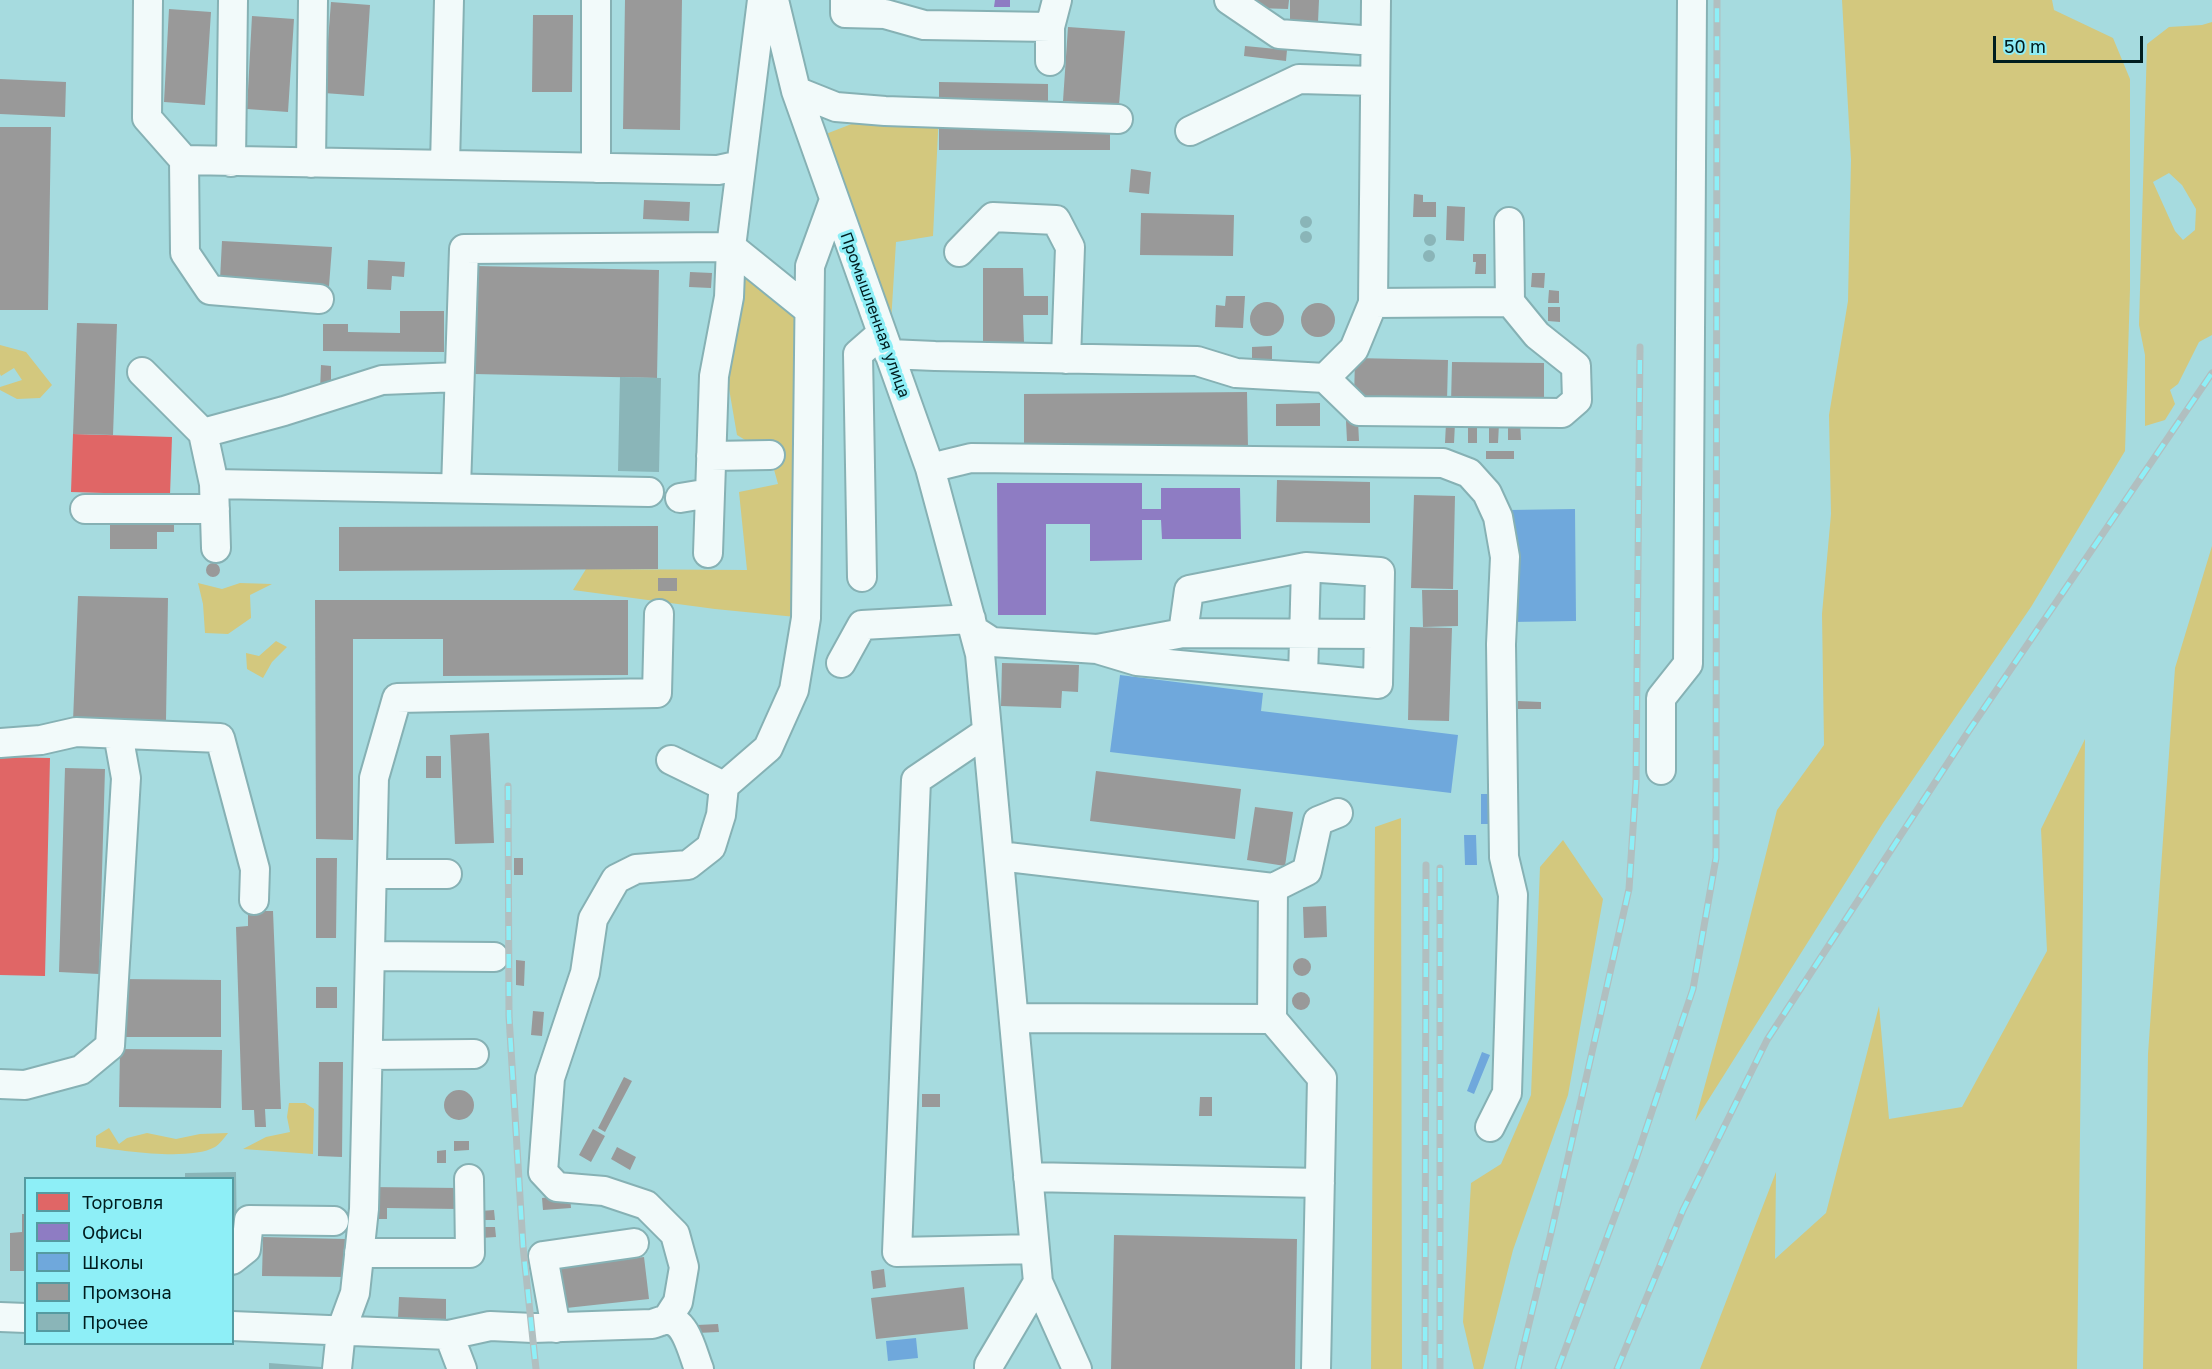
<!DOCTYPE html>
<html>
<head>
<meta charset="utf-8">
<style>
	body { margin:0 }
	#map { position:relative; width:2212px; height:1369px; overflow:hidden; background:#a6dbdf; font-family:"Golos Text",sans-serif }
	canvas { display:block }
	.legend { position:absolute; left:24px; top:1177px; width:210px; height:168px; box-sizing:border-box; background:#8eeff7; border:2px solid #559ba1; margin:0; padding:8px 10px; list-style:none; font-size:18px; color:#001d1f }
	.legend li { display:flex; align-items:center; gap:12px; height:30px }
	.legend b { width:30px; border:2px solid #559ba1 }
	.scale { position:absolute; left:1993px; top:36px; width:150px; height:27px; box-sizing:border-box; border:3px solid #001d1f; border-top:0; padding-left:8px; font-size:18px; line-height:21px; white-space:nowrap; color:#001d1f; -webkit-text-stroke:4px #8eeff7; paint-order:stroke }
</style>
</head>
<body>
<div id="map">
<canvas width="2212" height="1369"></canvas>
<ul class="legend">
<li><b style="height:16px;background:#e06666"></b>Торговля</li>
<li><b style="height:16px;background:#8e7cc3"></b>Офисы</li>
<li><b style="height:16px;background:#6fa8dc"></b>Школы</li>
<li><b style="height:16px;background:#999"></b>Промзона</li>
<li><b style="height:16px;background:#8ab5b8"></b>Прочее</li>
</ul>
<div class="scale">50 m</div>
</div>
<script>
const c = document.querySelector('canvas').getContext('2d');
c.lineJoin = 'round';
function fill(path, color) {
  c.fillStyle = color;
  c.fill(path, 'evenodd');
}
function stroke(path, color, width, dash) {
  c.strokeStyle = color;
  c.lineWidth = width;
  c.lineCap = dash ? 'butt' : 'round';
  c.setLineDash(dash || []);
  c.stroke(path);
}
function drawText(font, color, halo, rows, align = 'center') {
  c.font = font + ' "Golos Text",sans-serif';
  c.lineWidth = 6;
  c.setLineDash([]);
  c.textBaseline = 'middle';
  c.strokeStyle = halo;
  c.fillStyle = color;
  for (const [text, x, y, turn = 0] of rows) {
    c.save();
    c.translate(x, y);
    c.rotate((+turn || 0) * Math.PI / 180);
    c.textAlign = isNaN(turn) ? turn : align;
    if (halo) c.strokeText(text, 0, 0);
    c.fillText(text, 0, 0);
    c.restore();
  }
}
fill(new Path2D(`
	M1842,0H2052L2054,10L2113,38L2130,79V289L2125,451L2031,607L1883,823L1695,1121L1738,965L1777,810L1824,745L1822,614L1831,514L1829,415L1848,301L1851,160Z
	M2212,22V335L2199,342L2178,384L2170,390L2175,404L2165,420L2145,426V355L2139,325L2147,44L2169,27L2202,25ZM2169,173L2182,185L2196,209L2195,230L2183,240L2175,231L2153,182Z
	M885,111L939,112L933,236L896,242L889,354L813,139Z
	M731,247L809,310L806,618L715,609L573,590L586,569L747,570L739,492L778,484L770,455L737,435L721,342Z
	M0,345L26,352L52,385L40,398L17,399L0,390V387L22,380L14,368L1,376L0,374Z
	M2212,546V1369H2143L2148,1054L2175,668Z
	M198,583L222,589L240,583L272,584L250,595L251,618L228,634L205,633L203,604Z
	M276,641L287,647L272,662L263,678L247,669L246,653L259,656Z
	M2085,739L2077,1369H1700L1776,1172L1775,1259L1826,1213L1879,1006L1889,1119L1962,1107L2047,951L2041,829Z
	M1401,818L1402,1369H1371L1375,827Z
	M1563,840L1603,899L1568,1095L1513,1250L1483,1369H1474L1463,1322L1471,1183L1501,1164L1531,1095L1540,867Z
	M289,1103H305L314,1109L313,1154L243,1149L266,1137L290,1132L287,1117Z
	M109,1128L119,1144L127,1138L147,1133L176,1139L200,1134L228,1133C224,1138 220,1144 215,1147C190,1161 124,1151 96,1147V1136Z`), '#d3c87e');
fill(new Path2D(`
	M73,434L172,437L170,495L71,492Z
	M0,757L50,758L45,976L0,975Z`), '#e06666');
fill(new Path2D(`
	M995,0H1010V7H994Z
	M997,483H1142V509H1161V488H1240L1241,539H1162L1161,520H1142V560L1090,561V524H1046V615H998Z`), '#8e7cc3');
fill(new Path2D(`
	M1575,509L1576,621L1511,622L1509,510Z
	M1120,675L1263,693L1261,711L1458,735L1451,793L1110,752Z
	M1481,794H1492V824H1481Z
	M1464,835H1476L1477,865H1465Z
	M1482,1052L1490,1055L1474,1094L1467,1091Z
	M916,1338L918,1358L888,1361L886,1341Z`), '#6fa8dc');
fill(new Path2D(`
	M625,0H682L680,130L623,129Z
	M1245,0H1289L1288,9L1256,8Z
	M1290,0H1319L1318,22L1290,21Z
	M331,2L370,5L364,96L324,93Z
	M169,9L211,12L205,105L164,102Z
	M533,15H573L572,92H532Z
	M252,16L294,19L288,112L247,109Z
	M1068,27L1125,31L1119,105L1063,101Z
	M1245,46L1287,50L1286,61L1244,56Z
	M0,79L66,82L65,117L0,114Z
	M939,82L1048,84V103L939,102Z
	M0,127H51L48,310H0Z
	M939,127L1110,128V150H939Z
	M1131,169L1151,172L1149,194L1129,192Z
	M1414,194L1423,195V202H1436V217H1413Z
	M644,200L690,202L689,221L643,219Z
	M1447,206L1465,207L1464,241L1446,240Z
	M1141,213L1234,215L1233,256L1140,255Z
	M222,241L332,247L329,286L220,280Z
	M1473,254H1486V274H1475L1476,262H1473Z
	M368,260L405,262L404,277L392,276L391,290L367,289Z
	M476,266L659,270L657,378L474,374Z
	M983,268H1023L1024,296H1048V315H1023L1024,342H983Z
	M690,272L712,273L711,288L689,287Z
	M1532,273H1545L1544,288L1531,287Z
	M1549,290L1559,291V303H1548Z
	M1226,296H1245L1243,328L1215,327L1216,305L1225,306Z
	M1250 319a17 17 0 1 1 34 0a17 17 0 1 1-34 0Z
	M1301 320a17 17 0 1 1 34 0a17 17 0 1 1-34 0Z
	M1548,307H1560V322L1548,321Z
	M400,311H444V352L323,351V324H348V332L400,333Z
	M77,323L117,324L113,435L73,434Z
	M1272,346V364L1252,365V347Z
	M1355,358L1448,360L1447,401L1354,400Z
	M1452,362L1544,363V405L1451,403Z
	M321,365L331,366V391H320Z
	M1247,392L1248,448L1024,450V394Z
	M1320,403V426H1276V404Z
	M1508,420H1520L1521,440H1508Z
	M1346,421H1358L1359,441H1347Z
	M1446,423H1455L1454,443H1445Z
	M1468,423H1477V443H1468Z
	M1489,424H1499L1498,443H1489Z
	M1486,451H1514V459H1486Z
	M1277,480L1370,482V523L1276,522Z
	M1414,495L1455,496L1453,589L1411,588Z
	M174,517V532H157V549H110V518Z
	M658,526V569L339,571V527Z
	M206 570a7 7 0 1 1 14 0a7 7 0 1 1-14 0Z
	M658,578H677V591H658Z
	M1422,590H1458V626L1423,627Z
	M78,596L168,598L166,720L73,721Z
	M315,600H628V675L443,676V639H353V840L316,839Z
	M1410,627L1452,628L1449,721L1408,720Z
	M1002,663L1079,665L1078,692L1062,691L1061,708L1001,706Z
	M1518,701L1541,702V709H1518Z
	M489,733L494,843L455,844L450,735Z
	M426,756H441V778H426Z
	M65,768L105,769L99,974L59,972Z
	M1096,771L1241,789L1235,839L1090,821Z
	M1255,807L1293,812L1285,866L1247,860Z
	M316,858H337L336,938H316Z
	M514,858H523V875H514Z
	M1326,906L1327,937L1304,938L1303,907Z
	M248,911H273L281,1109H265L266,1127H255L254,1110H242L236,927L248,926Z
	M1293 967a9 9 0 1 1 18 0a9 9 0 1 1-18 0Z
	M516,960L525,961L524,986L516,985Z
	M119,979L221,980V1037H119Z
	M316,987H337V1008H316Z
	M1292 1001a9 9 0 1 1 18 0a9 9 0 1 1-18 0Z
	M533,1011L544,1012L542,1036L531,1035Z
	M120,1049L222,1050L221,1108L119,1107Z
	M319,1062H343L342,1157L318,1156Z
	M624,1077L632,1081L605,1132L598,1128Z
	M444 1105a15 15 0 1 1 30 0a15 15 0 1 1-30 0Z
	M922,1094H940V1107H922Z
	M1200,1097H1212V1116H1199Z
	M593,1129L605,1136L591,1162L579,1155Z
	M454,1141H469V1150L454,1151Z
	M617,1147L636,1157L630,1170L611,1159Z
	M446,1150V1163H437V1151Z
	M370,1187L459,1188V1209L387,1208V1219H370Z
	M570,1195L571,1208L543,1210L542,1198Z
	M494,1210L495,1220H484L485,1227H495L496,1237L481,1238L480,1211Z
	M22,1214H26V1271H10V1233L22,1232Z
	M1114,1235L1297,1239L1295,1369H1111Z
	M263,1237L345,1239L344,1277L262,1276Z
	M644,1257L649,1299L557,1309L552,1268Z
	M884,1269L886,1287L873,1289L871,1271Z
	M964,1287L968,1329L876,1339L871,1298Z
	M399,1297L446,1299V1319L398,1318Z
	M718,1324L719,1332L697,1333V1325Z`), '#999');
fill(new Path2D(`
	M1300 222a6 6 0 1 1 12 0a6 6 0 1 1-12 0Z
	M1300 237a6 6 0 1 1 12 0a6 6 0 1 1-12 0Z
	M1424 240a6 6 0 1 1 12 0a6 6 0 1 1-12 0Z
	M1423 256a6 6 0 1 1 12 0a6 6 0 1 1-12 0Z
	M620,377L661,378L659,472L618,471Z
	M236,1172L237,1249H232V1178H185V1173Z
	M269,1363L321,1367V1369H269Z`), '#8ab5b8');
const minor = new Path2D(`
	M148,0L147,118L184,160L718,170L741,165
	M774,0L796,91L930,468L980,654L1038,1282L1077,1369
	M845,0V13L885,14L924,25L1050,27
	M1229,0L1279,34L1375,41
	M1050,61V27L1057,0
	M796,91L836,107L885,111L1118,119
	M1190,131L1299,79L1375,81
	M184,160L185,253L210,290L319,299
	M231,162L233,0
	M311,163L313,0
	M445,165L449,0
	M596,168V0
	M959,252L993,217L1056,220L1070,247L1066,359
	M1373,303L1510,302
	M889,354L935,356L1197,361L1236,373L1325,378L1354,349L1373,303L1376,0
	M142,372L203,433L214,484L216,548
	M1325,378L1359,411L1562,413L1577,400L1576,366L1537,335L1510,302L1509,222
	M203,433L284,411L382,380L459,377
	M711,456L770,455
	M930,468L971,458L1443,463L1469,473L1487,493L1498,517L1505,557L1501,644L1504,857L1513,895L1507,1093L1490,1127
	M214,484L649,492
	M456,488L464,249L731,247L809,310
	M680,498L710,493
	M85,509H215
	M708,553L714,376L729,297L731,247L762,0
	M862,577L858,354L882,333
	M975,631L992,642L1097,649L1183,633L1378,634
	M1097,649L1137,661L1378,684L1380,572L1306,567L1189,590L1183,633
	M841,663L862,625L971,619
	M1303,677L1306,567
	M987,732L916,780L897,1252L1035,1249
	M0,743L41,740L76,732L220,738L255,869L254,900
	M671,760L724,786
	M1661,770V698L1688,664L1692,0
	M999,856L1273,888L1272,1019L1322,1078L1316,1369
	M372,874H447
	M1273,888L1307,871L1318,821L1338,813
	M370,956L494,957
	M1014,1018L1272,1019
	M368,1055L474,1054
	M0,1084L25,1085L81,1070L110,1046L126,778L118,734
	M1028,1177L1320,1183
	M359,1253H470L469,1179
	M232,1260L246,1249L249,1220L334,1221
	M0,1317L26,1318
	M667,1319L678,1302L684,1267L675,1234L646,1205L604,1191L557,1187L543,1172L550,1078L585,973L593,919L616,879L636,869L688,865L711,847L721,815L724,786L768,748L794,690L806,618L810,266L834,200
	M232,1326L449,1335L490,1326L533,1328L652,1324C656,1323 662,1320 666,1320C686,1318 693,1355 699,1369
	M556,1328L543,1256L634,1243
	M449,1335L462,1369
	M337,1369L341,1331L355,1293L364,1209L374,778L397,698L657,693L659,614
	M989,1369V1365L1038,1282`);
stroke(minor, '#86b1b4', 32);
stroke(minor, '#f2fafa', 28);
const rail = new Path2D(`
	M508,786L509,1016L523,1246L536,1369
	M1440,868V1369
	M1425,1369L1426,865
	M1518,1369L1551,1233L1629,889L1636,783L1640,347
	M1558,1369L1635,1162L1693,989L1716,858L1717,0
	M1617,1369L1683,1210L1767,1040L1968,732L2212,373`);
stroke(rail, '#b1bfc0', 7);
stroke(rail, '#8eeff7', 4.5, [14]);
drawText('16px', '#001d1f', '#8eeff7', [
	["Промышленная улица",875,315,70]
]);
</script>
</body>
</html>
